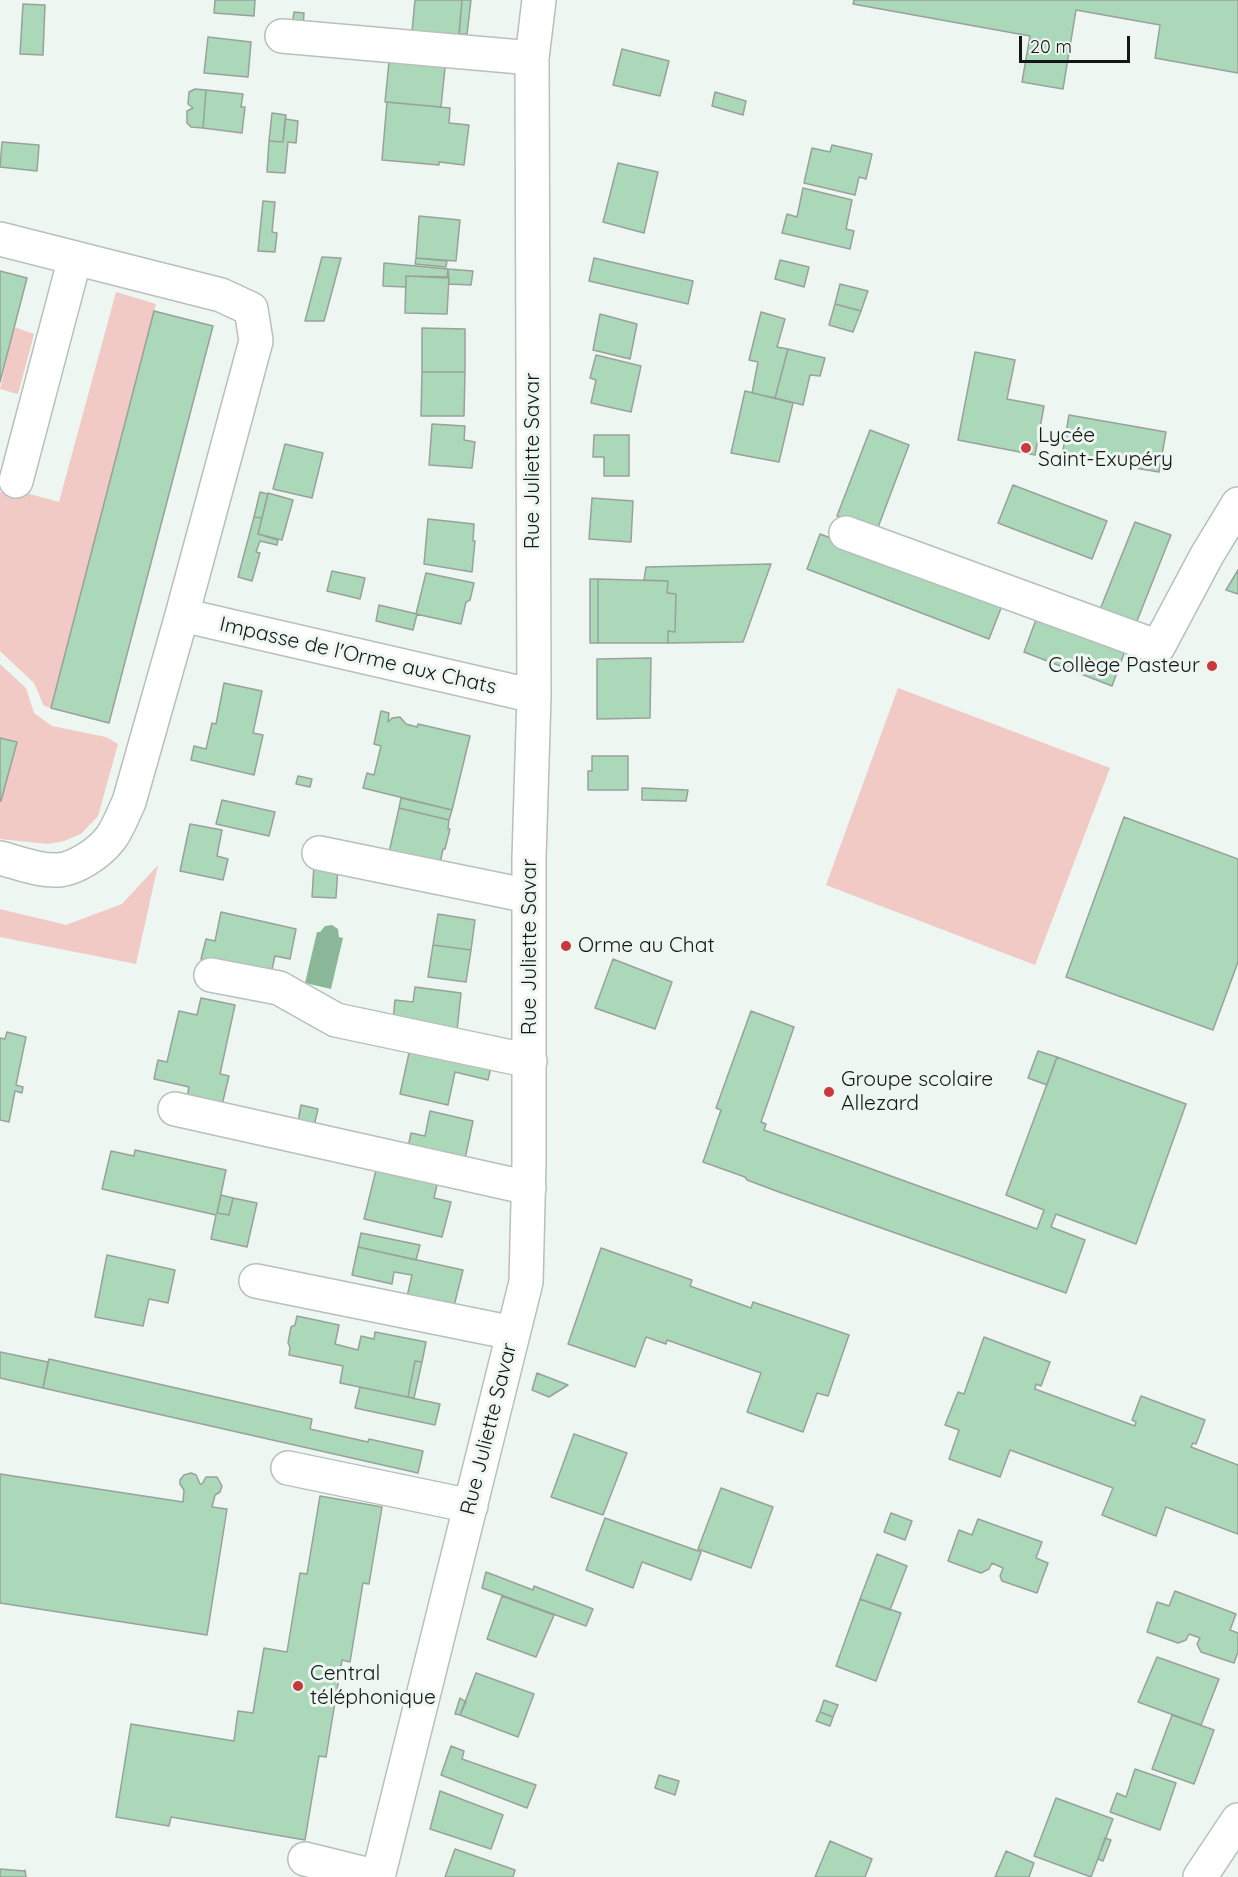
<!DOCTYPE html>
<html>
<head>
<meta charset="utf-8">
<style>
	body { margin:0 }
	#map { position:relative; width:1238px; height:1877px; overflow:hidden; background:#edf6f0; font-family:Quicksand,sans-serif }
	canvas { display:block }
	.scale { position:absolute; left:1019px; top:36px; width:111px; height:27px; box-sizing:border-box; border:3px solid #141715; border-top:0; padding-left:8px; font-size:18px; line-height:21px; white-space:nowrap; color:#141715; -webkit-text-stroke:4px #edf6f0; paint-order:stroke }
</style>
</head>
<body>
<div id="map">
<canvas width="1238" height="1877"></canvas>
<div class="scale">20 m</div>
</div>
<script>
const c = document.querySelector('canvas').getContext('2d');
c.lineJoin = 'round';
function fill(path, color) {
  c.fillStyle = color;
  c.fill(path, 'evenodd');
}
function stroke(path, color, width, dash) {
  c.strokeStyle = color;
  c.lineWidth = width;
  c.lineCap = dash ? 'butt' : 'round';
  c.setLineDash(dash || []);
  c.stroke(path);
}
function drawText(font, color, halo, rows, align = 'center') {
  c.font = font + ' Quicksand,sans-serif';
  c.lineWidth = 6;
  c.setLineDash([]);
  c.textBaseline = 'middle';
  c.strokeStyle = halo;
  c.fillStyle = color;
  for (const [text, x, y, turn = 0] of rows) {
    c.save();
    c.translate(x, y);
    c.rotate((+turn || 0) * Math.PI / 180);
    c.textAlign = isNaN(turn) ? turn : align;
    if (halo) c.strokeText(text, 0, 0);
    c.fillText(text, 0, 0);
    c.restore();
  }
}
fill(new Path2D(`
	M116,292L156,304L51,708L44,706L34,683L0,651V492L15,490L59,502Z
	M14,327L34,334L18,394L0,389Z
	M0,664L26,688L34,713L52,726L106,737L118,744L98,816L81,834L64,841L48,844L0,839V801L17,743L0,738Z
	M898,688L1110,768L1035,965L826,885Z
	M158,865L136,964L0,937V909L66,925L122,904Z`), '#f1c9c5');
fill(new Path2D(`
	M332,925L338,929L339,937L343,938L331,989L305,983L317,932H320L325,926Z`), '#8ab798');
const building = new Path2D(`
	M215,0H255L254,16L214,13Z
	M415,0H462L459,36L412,31Z
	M462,0H471L467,34H459Z
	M854,0H1238V73L1155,58L1160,25L1076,10L1063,89L1022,82L1030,36L853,4Z
	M23,4L45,5L43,55L20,54Z
	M294,12L304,13L303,28L292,26Z
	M208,37L251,42L248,77L204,73Z
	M622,49L669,61L660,96L613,85Z
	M390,52L446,58L441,107L385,102Z
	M195,89L206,90L203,128L191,127L187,123V111L193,108L188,104L189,92Z
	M206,90L243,94L241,107H245L242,133L203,128Z
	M715,92L746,101L743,115L712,106Z
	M387,102L450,108L449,123L469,125L464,165L439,162V165L382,160Z
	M272,113L286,115L283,142L269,141Z
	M285,119L298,121L296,143L288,142L285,173L267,172L269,141L283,142Z
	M2,142L39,145L37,171L0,167Z
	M832,145L872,154L866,179L859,177L855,195L804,183L812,148L830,152Z
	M618,163L658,172L644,233L603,222Z
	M803,188L852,200L846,229L854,231L850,249L782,233L787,214L797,217Z
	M263,201L275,202L272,232L277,233L275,252L258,251Z
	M419,216L460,220L456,261L416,258Z
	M322,257L341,258L324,321H305Z
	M416,258L447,261L446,267L415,264Z
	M594,258L693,281L688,304L589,281Z
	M780,260L809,267L804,287L775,279Z
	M384,263L448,269L447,278L406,276V287L383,286Z
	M448,269L473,271L471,285L449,284Z
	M0,271L27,278L0,382Z
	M406,276L449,277L447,314L405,313Z
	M840,284L868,291L861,311L835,304Z
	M835,304L861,311L853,332L829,325Z
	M154,311L213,326L109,723L51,708Z
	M761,312L785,319L777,347L788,349L775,398L752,393L758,362L749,360Z
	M600,314L637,324L630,359L593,350Z
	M422,328L465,329V372H422Z
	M788,349L825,358L820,376L810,375L803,405L775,398Z
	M975,352L1015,360L1007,399L1044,406L1035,455L958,440Z
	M596,355L641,366L631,412L591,403L596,380L590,378Z
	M422,372H465L464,416H421Z
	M745,391L793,403L779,462L731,453Z
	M1069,415L1166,432L1159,472L1062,456Z
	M432,424L465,426L464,440L475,442L472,468L429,465Z
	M870,430L909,445L877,530L837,516Z
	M594,435H629V476H604V457H593Z
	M285,444L323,453L312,498L273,489Z
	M1013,485L1107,521L1092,559L998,523Z
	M260,492L268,494L262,518L254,517Z
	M268,493L293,500L282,540L258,534Z
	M592,498L633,501L631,542L589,539Z
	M254,517L262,518L258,534L278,540L277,545L260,541L256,552L260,553L252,581L238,577Z
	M428,519L474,524L473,541H475L472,572L424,564Z
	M1135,522L1171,535L1135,626L1099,612Z
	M820,534L1003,603L989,639L807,569Z
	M771,564L743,642L668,643V631L675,632L676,594L667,593L668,581L644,580L646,567Z
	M1238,570V594L1226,590Z
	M332,571L365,578L360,599L327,591Z
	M426,573L474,583L470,600L466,602L461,624L416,614Z
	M590,579H598V643H590Z
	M598,579L668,581L667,593L676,594L675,632L668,631V643H598Z
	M379,605L417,614L413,630L376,621Z
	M1037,617L1125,651L1112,686L1024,652Z
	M651,658L650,718L597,719V659Z
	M224,683L262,691L253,733L263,735L254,775L191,760L194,746L206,749L212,723L216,724Z
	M381,711L389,713L388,722L392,718L400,717L406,724L417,727L418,724L470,736L452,810L363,788L367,773L374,775L381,746L374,744Z
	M0,738L17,742L1,801H0Z
	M592,756H628V790H588V771H592Z
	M298,776L312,779L310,787L296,784Z
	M642,788L688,790L686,801L642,800Z
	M401,798L452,810L449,820L399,808Z
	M222,800L275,812L269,836L216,824Z
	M399,808L449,820L448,829H450L445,849H443L439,868L388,857Z
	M1124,817L1238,859V962L1213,1030L1066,977Z
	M190,824L222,830L217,856L228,859L223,880L180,871Z
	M314,865L338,866L336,898L312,897Z
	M221,912L296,929L290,959L275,956L271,974L201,959L206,939L215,941Z
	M438,914L475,920L471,950L433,945Z
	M433,945L471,950L466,982L428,977Z
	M613,959L672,982L655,1029L595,1008Z
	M415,987L461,993L457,1031L393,1021L395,1000L413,1002Z
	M201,998L235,1005L220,1074L229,1076L222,1105L187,1097L189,1087L154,1079L158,1060L167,1062L179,1011L197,1015Z
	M751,1011L794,1027L761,1122L766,1124L764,1130L1037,1229L1044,1210L1006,1195L1057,1057L1186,1104L1136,1244L1056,1214L1051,1227L1085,1240L1066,1293L779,1192L747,1180L745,1177L703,1162L721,1110L716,1108Z
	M7,1032L26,1037L16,1085L23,1087L22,1093L15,1091L9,1122L0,1120V1038L5,1039Z
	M411,1044L492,1062L488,1080L455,1072L448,1105L400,1094Z
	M1038,1051L1057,1057L1047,1085L1028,1078Z
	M301,1105L318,1109L314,1126L298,1122Z
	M430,1111L473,1121L465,1159L408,1147L411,1133L425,1136Z
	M135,1150L226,1170L217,1213L229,1215L233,1198L257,1203L247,1247L211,1239L216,1215L102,1189L111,1151L134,1156Z
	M378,1162L439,1176L434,1198L451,1202L442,1237L364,1219Z
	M221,1195L233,1198L229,1215L217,1213Z
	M361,1233L420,1245L416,1260L358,1247Z
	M358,1247L463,1270L453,1310L406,1301L412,1275L394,1272L392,1284L352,1275Z
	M601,1248L689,1279L692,1280L690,1286L751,1308L753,1302L849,1335L828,1396L817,1393L803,1432L747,1412L761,1373L667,1340L666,1344L646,1337L635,1367L568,1344Z
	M107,1255L175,1270L168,1303L149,1299L143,1326L95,1317Z
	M297,1316L339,1325L335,1344L358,1350L361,1336L374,1339L375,1332L426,1342L422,1362L415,1361L408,1397L340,1383L343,1366L289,1355L290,1347L288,1343L291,1327L295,1325Z
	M984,1337L1050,1362L1041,1386L1036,1384L1035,1389L1135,1426L1136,1422L1132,1420L1141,1396L1205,1420L1196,1444L1193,1443L1191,1447L1238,1465V1534L1166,1507L1156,1536L1102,1515L1113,1488L1010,1450L1000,1477L949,1459L959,1430L945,1425L958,1392L964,1394Z
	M0,1352L48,1362L43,1388L0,1378Z
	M49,1359L312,1419L310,1429L368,1442L369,1439L423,1451L418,1473L43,1388Z
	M415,1361L422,1362L414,1398L408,1397Z
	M537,1373L568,1385L549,1397L532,1390Z
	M360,1387L440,1404L435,1425L355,1408Z
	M574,1434L627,1453L603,1515L551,1497Z
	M191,1473L196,1475L200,1484H202L206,1477H217L222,1486L220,1492L215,1495L212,1507L227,1509L207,1635L0,1603V1474L183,1502L184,1490L180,1484V1480L184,1475Z
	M721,1488L773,1507L751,1568L698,1549Z
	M320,1496L382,1507L369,1584L363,1583L350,1662L342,1660L326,1757L319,1756L305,1840L171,1817L169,1826L116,1817L131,1724L234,1741L238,1711L253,1713L264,1648L287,1652L300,1573L307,1574Z
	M891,1513L912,1521L905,1540L884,1532Z
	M605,1518L701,1552L691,1580L642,1562L633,1588L586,1570Z
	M978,1519L1042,1542L1036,1558L1048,1563L1037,1593L1002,1581L1000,1576L1003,1568L992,1563L989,1569L981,1573L948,1561L959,1530L972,1535Z
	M877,1554L907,1566L890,1610L860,1599Z
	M486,1572L533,1590L534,1586L593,1609L586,1626L482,1588Z
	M1175,1591L1236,1614L1230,1630L1238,1633V1652L1234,1663L1201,1652L1197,1644L1200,1638L1189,1634L1186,1640L1178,1643L1147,1632L1157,1602L1169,1606Z
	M502,1596L554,1615L536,1657L487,1639Z
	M860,1599L901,1613L876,1681L836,1666Z
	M1157,1657L1219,1679L1201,1725L1138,1702Z
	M476,1673L534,1694L518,1737L460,1715Z
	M460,1698L466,1702L460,1715L455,1714Z
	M824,1700L838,1705L833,1717L820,1712Z
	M820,1712L833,1717L830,1726L816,1721Z
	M1172,1715L1214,1730L1194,1784L1152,1769Z
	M451,1746L464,1751L462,1759L536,1785L527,1808L441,1775Z
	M1135,1769L1176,1783L1160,1830L1110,1812L1117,1793L1126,1797Z
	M659,1775L679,1781L675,1795L655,1788Z
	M440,1791L503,1815L491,1849L430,1829Z
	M1056,1798L1113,1819L1091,1877L1034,1856Z
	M1105,1838L1111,1840L1103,1861L1098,1859Z
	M830,1841L872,1859L865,1877H815Z
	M455,1849L515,1870L513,1877H445Z
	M1006,1851L1034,1863L1029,1877H995Z
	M0,1869L25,1871V1870L26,1877H0Z`);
fill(building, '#aad8b8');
stroke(building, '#99a19b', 1.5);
const minor = new Path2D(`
	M282,36L532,58
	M0,239L221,295L251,309L256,341L182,615L129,802C123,814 118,829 110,839C99,853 77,868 59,870C39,871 19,863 0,858
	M16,481L75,258
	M846,533L1158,647L1207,555L1238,504
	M182,615L534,696
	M319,853L529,896
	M211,975L279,988L336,1020L530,1061
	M175,1109L529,1188
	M256,1281L513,1333
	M288,1468L471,1506
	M305,1859L378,1877
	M378,1877L526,1282L529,1163V858L534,696L532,58L539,0
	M1200,1877L1238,1820`);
stroke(minor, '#b7c0ba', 36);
stroke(minor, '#fff', 33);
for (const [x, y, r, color] of [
	[1026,448,6,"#c8383d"],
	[1212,666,6,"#c8383d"],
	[566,946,6,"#c8383d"],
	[829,1092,6,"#c8383d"],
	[298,1686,6,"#c8383d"]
]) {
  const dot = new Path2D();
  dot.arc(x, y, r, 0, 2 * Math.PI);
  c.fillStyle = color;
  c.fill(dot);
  stroke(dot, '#edf6f0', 2);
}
drawText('21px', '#141715', '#edf6f0', [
	["Lycée",1038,436],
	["Saint-Exupéry",1038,460],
	["Collège Pasteur",1200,666,"right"],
	["Orme au Chat",578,946],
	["Groupe scolaire",841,1080],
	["Allezard",841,1104],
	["Central",310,1674],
	["téléphonique",310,1698]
], 'left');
drawText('21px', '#141715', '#edf6f0', [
	["Rue Juliette Savar",533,461,-90],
	["Impasse de l'Orme aux Chats",358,656,13],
	["Rue Juliette Savar",530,947,-90],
	["Rue Juliette Savar",489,1429,-76]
]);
</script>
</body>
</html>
